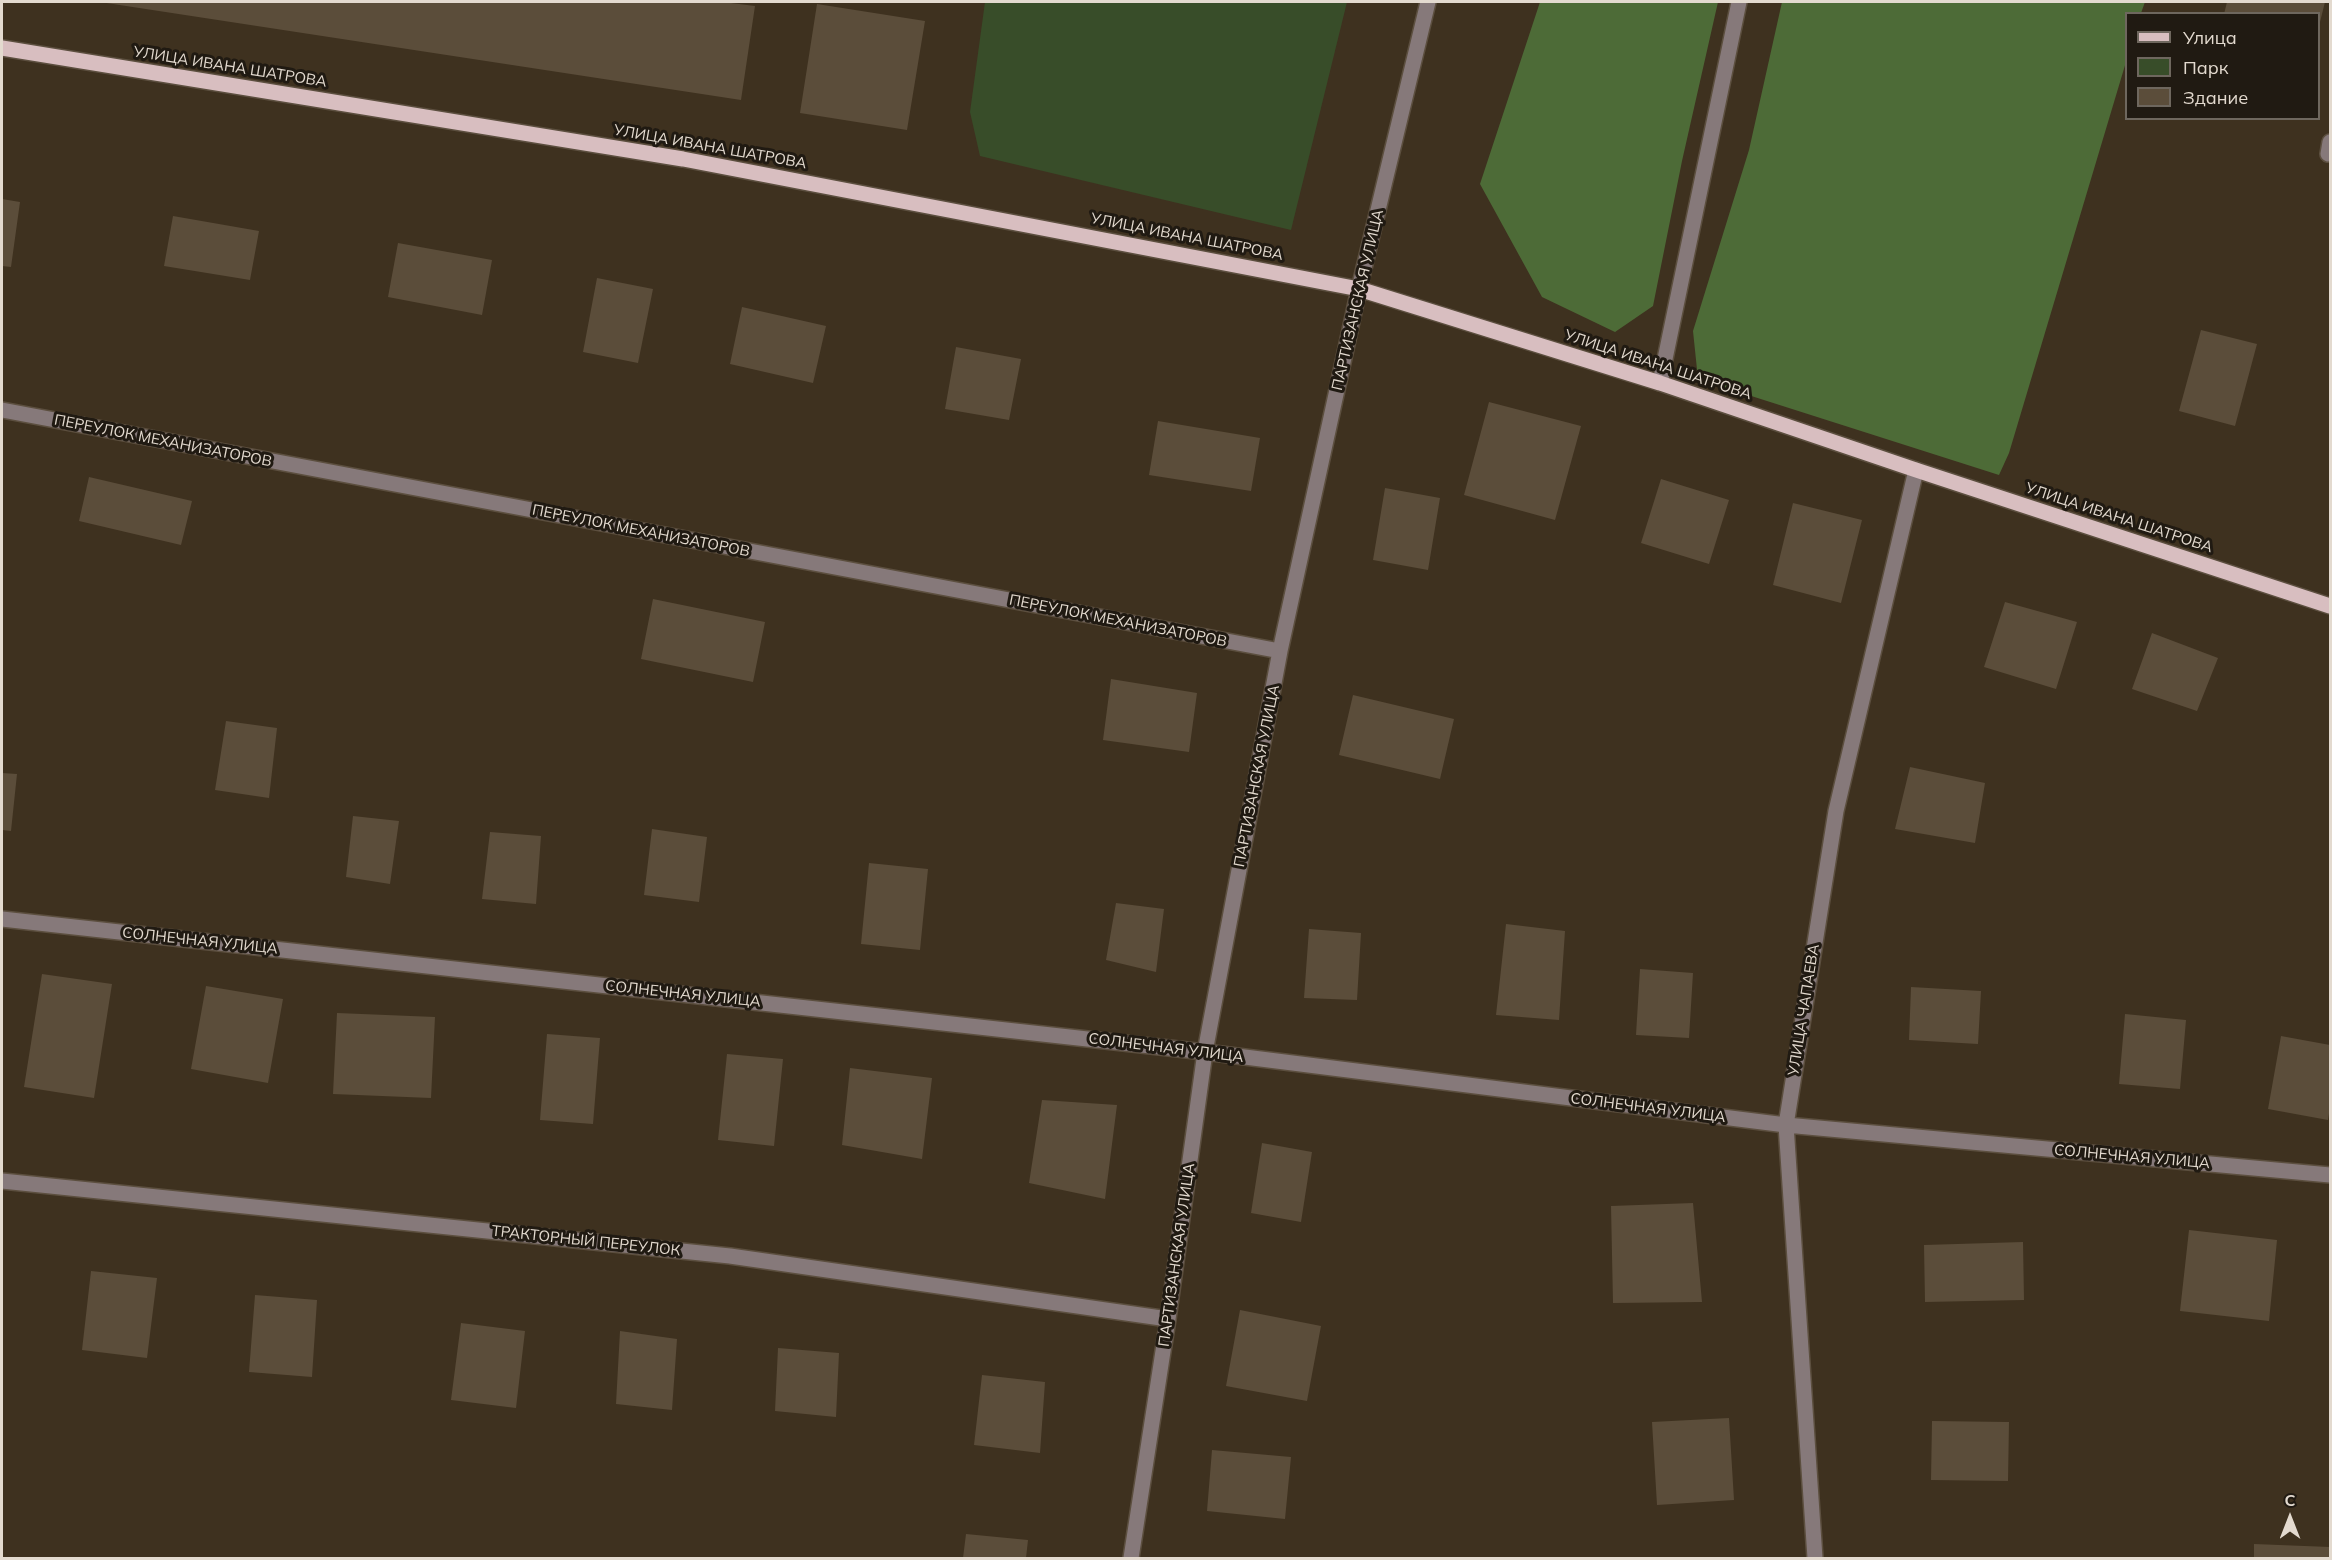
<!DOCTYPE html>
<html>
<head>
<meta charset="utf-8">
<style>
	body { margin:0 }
	#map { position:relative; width:2332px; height:1560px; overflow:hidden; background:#3e311f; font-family:Mulish,sans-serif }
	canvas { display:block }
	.frame { position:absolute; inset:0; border:3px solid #e3dacf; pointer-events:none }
	.legend { position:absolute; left:2125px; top:12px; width:195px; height:108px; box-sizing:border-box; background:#201a12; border:2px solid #6e675e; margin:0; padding:8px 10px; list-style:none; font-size:18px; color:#e3dacf }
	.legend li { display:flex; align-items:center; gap:12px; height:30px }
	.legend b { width:30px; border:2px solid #6e675e }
	.north { position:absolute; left:2260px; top:1488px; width:60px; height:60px; -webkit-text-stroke:4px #201a12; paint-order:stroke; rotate:0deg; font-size:16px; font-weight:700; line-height:24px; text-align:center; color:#e3dacf }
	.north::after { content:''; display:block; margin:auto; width:21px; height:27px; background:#e3dacf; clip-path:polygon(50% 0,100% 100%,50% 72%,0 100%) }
</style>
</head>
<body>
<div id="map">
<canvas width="2332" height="1560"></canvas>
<div class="frame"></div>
<ul class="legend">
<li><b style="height:8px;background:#d8bec0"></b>Улица</li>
<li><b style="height:16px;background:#384d29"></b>Парк</li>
<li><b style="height:16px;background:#5b4d3a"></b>Здание</li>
</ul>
<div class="north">С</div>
</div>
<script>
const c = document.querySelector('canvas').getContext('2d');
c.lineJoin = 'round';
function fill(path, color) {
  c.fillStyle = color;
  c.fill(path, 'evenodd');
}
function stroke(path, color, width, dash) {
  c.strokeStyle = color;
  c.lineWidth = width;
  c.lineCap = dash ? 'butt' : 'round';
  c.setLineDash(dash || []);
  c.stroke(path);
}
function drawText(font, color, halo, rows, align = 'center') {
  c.font = font + ' Mulish,sans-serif';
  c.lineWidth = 6;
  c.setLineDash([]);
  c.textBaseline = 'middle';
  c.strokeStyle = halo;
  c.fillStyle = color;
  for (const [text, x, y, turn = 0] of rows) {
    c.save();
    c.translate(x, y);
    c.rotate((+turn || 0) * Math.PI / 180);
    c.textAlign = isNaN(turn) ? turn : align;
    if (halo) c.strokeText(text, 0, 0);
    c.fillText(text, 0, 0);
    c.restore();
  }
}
fill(new Path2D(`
	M985,2H1347L1291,230L980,156L970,112Z`), '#384d29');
fill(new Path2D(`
	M1540,2H1718L1682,161L1653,306L1615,332L1542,297L1480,184Z
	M1782,2H2145L2141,13L2126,14V62L2009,453L1999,475L1698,379L1693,331L1749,150Z`), '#4d6b37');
fill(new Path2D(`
	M100,2H723L755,6L741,100Z
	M2227,2H2325L2319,26L2318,14H2224Z
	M817,4L925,21L907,130L800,113Z
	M2,199L20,202L11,267L2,266Z
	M173,216L259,231L250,280L164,266Z
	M398,243L492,260L482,315L388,297Z
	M597,278L653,289L638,363L583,352Z
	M742,307L826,326L813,383L730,364Z
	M2201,330L2257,344L2235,426L2179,411Z
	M956,347L1021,359L1009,420L945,409Z
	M1489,402L1581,426L1555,520L1464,495Z
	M1158,421L1260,438L1251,491L1149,475Z
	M89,477L192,501L181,545L79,521Z
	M1661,479L1729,500L1709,564L1641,543Z
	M1385,488L1440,498L1428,570L1373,560Z
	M1793,503L1862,520L1841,603L1773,585Z
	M653,599L765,622L753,682L641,659Z
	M2005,602L2077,622L2056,689L1984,667Z
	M2152,633L2218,658L2197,711L2132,689Z
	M1111,679L1197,693L1189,752L1103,740Z
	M1353,695L1454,719L1440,779L1339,755Z
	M226,721L277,728L269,798L215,790Z
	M1910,767L1985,783L1975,843L1895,829Z
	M2,773L17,774L11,831L2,830Z
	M353,816L399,821L390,884L346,877Z
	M652,829L707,837L699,902L644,895Z
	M490,832L541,836L536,904L482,899Z
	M869,863L928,869L920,950L861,944Z
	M1116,903L1164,909L1156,972L1106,960Z
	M1506,924L1565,931L1559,1020L1496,1015Z
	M1309,929L1361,933L1357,1000L1304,998Z
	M1640,969L1693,973L1689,1038L1636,1035Z
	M42,974L112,984L94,1098L24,1087Z
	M206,986L283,999L268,1083L191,1069Z
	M1911,987L1981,991L1978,1044L1909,1040Z
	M337,1013L435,1017L431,1098L333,1094Z
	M2125,1014L2186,1020L2180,1089L2119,1084Z
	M547,1034L600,1038L593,1124L540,1120Z
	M2281,1036L2330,1045V1107L2328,1120L2268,1109Z
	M727,1054L783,1059L774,1146L718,1140Z
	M850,1068L932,1078L922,1159L842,1145Z
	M1042,1100L1117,1105L1105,1199L1029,1183Z
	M1262,1143L1312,1152L1301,1222L1251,1213Z
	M1693,1203L1702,1302L1613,1303L1611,1206Z
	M2189,1230L2277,1240L2269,1321L2180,1311Z
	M2023,1242L2024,1300L1925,1302L1924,1245Z
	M91,1271L157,1278L147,1358L82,1350Z
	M255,1295L317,1300L312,1377L249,1372Z
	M1240,1310L1321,1326L1307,1401L1226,1386Z
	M461,1323L525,1331L516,1408L451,1400Z
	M620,1331L677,1339L672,1410L616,1404Z
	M778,1348L839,1353L836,1417L775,1411Z
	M982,1375L1045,1382L1040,1453L974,1445Z
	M1729,1418L1734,1500L1657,1505L1652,1422Z
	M1932,1421L2009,1422L2008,1481L1931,1480Z
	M1212,1450L1291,1457L1285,1519L1207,1511Z
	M966,1534L1028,1540L1026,1558H963Z
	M2254,1544L2330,1547V1558H2254Z`), '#5b4d3a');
const minor = new Path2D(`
	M2328,154L2330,142
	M1660,383L1739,2
	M2,410L1280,651
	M2,919L1205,1052L1786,1125L2330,1175
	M2,1181L730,1256L1168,1319
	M1131,1558L1168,1319L1205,1052L1280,651L1359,289L1428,2
	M1815,1558L1786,1125L1836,811L1916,470`);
const major = new Path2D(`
	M2,48L683,159L1359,289L1660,383L1916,470L2330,606`);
stroke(minor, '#5c4f3f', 18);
stroke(major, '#5c4f3f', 18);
stroke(minor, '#86797a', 15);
stroke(major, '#d8bec0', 15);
drawText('15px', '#e3dacf', '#201a12', [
	["УЛИЦА ИВАНА ШАТРОВА",230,67,9],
	["УЛИЦА ИВАНА ШАТРОВА",710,147,10],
	["УЛИЦА ИВАНА ШАТРОВА",1187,237,11],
	["ПАРТИЗАНСКАЯ УЛИЦА",1358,300,-77],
	["УЛИЦА ИВАНА ШАТРОВА",1658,365,18],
	["ПЕРЕУЛОК МЕХАНИЗАТОРОВ",163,441,11],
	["УЛИЦА ИВАНА ШАТРОВА",2119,518,18],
	["ПЕРЕУЛОК МЕХАНИЗАТОРОВ",641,531,11],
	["ПЕРЕУЛОК МЕХАНИЗАТОРОВ",1118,621,11],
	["ПАРТИЗАНСКАЯ УЛИЦА",1257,776,-79],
	["СОЛНЕЧНАЯ УЛИЦА",200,941,6],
	["СОЛНЕЧНАЯ УЛИЦА",683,994,6],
	["УЛИЦА ЧАПАЕВА",1804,1010,-81],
	["СОЛНЕЧНАЯ УЛИЦА",1166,1048,7],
	["СОЛНЕЧНАЯ УЛИЦА",1648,1108,7],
	["СОЛНЕЧНАЯ УЛИЦА",2132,1157,5],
	["ТРАКТОРНЫЙ ПЕРЕУЛОК",586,1241,6],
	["ПАРТИЗАНСКАЯ УЛИЦА",1177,1255,-82]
]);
</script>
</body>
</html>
